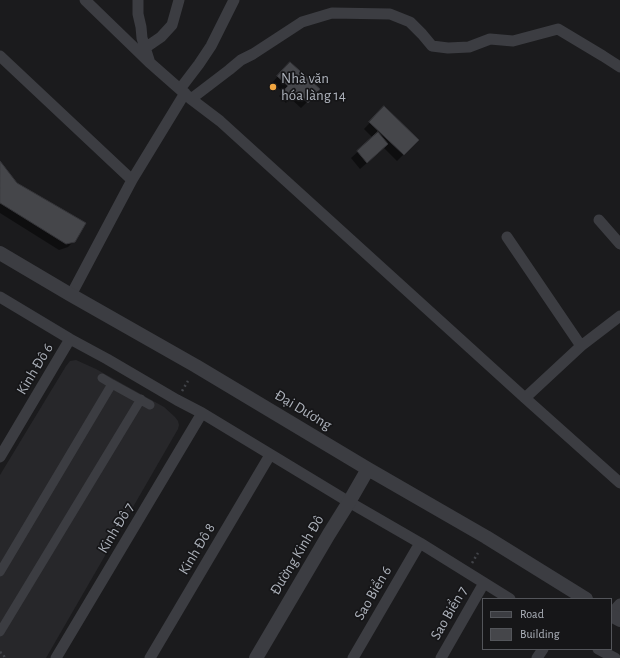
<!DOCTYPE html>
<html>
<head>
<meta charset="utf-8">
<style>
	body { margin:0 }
	#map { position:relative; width:620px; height:658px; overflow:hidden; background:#1b1b1d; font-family:"Alegreya Sans",sans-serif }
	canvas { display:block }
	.legend { position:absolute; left:482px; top:598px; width:130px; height:52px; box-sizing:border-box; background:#161618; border:1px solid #53555a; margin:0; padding:5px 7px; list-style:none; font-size:12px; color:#aeb3bc }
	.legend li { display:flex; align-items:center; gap:8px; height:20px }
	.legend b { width:20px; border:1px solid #53555a }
</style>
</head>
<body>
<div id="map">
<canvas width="620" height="658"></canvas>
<ul class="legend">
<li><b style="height:5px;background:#3c3d42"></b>Road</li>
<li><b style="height:11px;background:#45464a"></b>Building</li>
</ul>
</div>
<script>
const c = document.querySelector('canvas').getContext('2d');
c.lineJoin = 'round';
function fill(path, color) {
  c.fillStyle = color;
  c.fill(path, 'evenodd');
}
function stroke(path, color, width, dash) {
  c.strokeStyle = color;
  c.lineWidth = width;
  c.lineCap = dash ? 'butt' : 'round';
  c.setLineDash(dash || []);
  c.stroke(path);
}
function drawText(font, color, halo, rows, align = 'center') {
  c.font = font + ' "Alegreya Sans",sans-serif';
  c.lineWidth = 3.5;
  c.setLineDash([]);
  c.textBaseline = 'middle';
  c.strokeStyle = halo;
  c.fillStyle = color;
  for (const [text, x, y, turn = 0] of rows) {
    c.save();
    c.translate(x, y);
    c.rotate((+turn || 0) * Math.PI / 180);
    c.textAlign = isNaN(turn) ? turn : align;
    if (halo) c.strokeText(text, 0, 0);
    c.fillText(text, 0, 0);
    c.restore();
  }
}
fill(new Path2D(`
	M76,360L96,369L164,407L175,417L178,421L179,425L178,429L46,658H0V475L66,366L70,361Z`), '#27272a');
fill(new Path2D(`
	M284,69L307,102L301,108L290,98L286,103L279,96L283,92L272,83Z
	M384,108L418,140L397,161L384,148L360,169L351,158L373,138L364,129Z
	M0,162L17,184L74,241L68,247L59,250L0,213Z`), '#0007');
const building = new Path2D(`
	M290,62L320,89L308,103L297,93L293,97L284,90L288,86L277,76Z
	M384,106L419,140L404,155L369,122Z
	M378,132L388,144L367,163L357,151Z
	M0,161L17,183L86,223L75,242L66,244L0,203Z`);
fill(building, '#45464a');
stroke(building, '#353539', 1);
stroke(new Path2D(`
	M182,391L188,381
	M472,563L478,553
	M0,652L3,654L5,658`), '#424449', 2.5, [2, 3]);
stroke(new Path2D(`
	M102,378L112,384
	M0,572L112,384L150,405
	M0,632L141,399`), '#3c3d42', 9);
stroke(new Path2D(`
	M85,0L149,62L191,99L220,121L525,398L620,483
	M138,0V14L141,27L142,38L149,60
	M145,48L161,37L172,25L179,0
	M0,56L132,180
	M180,89L199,64L211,46L234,0
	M191,99L229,70L241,60L253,54L302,22L332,13L390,14L410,22L422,34L432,46L448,48L469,47L490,39L513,41L558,29L603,56L620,67
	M599,220L620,244
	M507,237L581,346
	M71,295L132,180L185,93
	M0,297L70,339L107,359L177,400L202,413L349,502L420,543L510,599
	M525,398L581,346L620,316
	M0,457L70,339
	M611,614L620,604
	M598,649L615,658
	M56,658L202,413
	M150,658L270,455
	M353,658L420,543
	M441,658L484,583
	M537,658L543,649`), '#3c3d42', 11);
stroke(new Path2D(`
	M0,253L71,295L196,366L368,469L486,537L586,599
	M611,615L620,620
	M256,658L329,534L349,502L368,469`), '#3c3d42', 14);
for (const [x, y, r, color] of [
	[273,87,4,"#f0a540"]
]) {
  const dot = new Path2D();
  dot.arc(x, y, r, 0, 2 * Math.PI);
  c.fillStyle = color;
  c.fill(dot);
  stroke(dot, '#161618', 1.5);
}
drawText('15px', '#aeb3bc', '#161618', [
	["Nhà văn",281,78],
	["hóa làng 14",281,95]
], 'left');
drawText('15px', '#aeb3bc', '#161618', [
	["Kinh Đô 6",35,369,-59],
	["Đại Dương",303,410,31],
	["Kinh Đô 7",116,528,-59],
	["Kinh Đô 8",197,549,-59],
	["Đường Kinh Đô",297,555,-59],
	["Sao Biển 6",373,593,-60],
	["Sao Biển 7",449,613,-60]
]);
</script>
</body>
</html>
